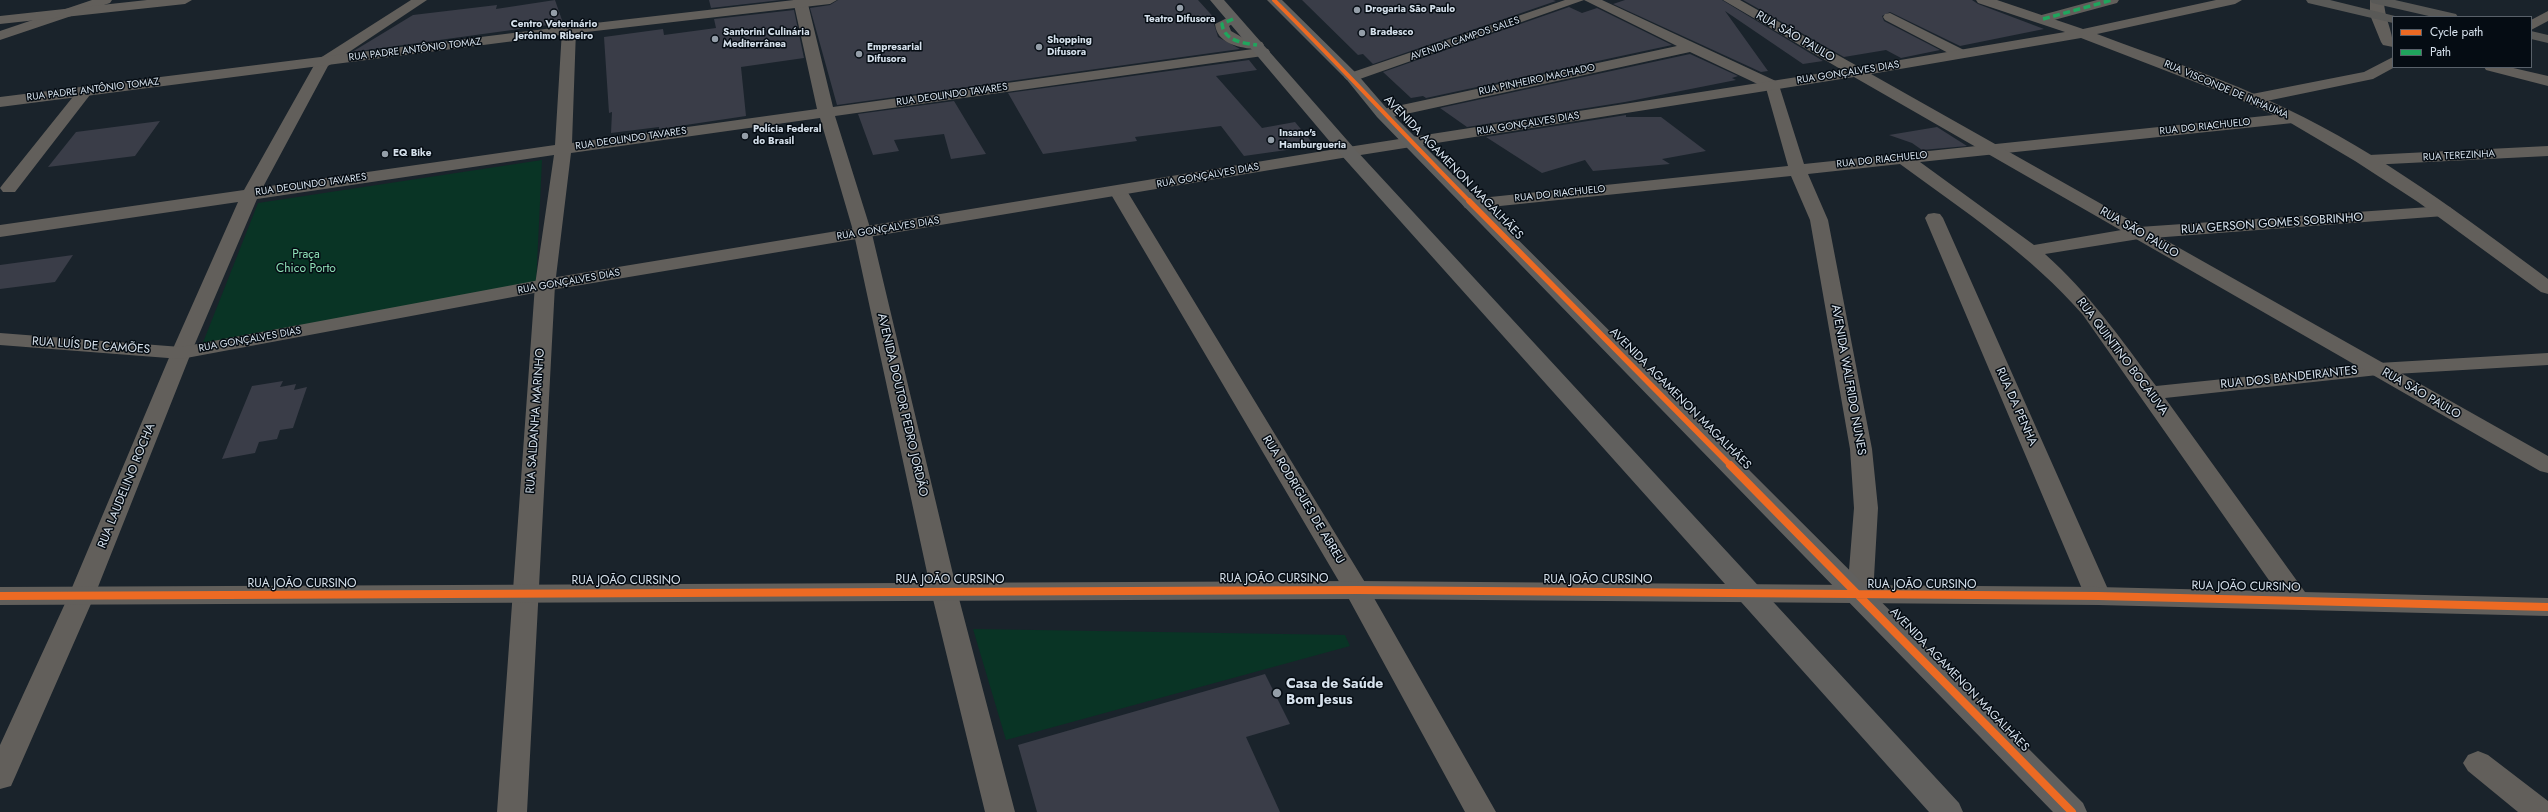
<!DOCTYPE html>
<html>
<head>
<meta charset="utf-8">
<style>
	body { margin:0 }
	#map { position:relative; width:2548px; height:812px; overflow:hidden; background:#1a232b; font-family:Jost,sans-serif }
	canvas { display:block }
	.legend { position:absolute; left:2392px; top:16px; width:140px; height:52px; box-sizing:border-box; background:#050c13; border:1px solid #59616a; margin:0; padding:5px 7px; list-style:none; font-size:12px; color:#d6e1ec }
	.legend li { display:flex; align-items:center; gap:8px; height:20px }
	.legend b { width:20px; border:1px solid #59616a }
</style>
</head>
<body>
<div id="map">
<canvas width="2548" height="812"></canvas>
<ul class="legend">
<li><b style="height:5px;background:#ed6a23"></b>Cycle path</li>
<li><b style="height:5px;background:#20a55d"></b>Path</li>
</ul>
</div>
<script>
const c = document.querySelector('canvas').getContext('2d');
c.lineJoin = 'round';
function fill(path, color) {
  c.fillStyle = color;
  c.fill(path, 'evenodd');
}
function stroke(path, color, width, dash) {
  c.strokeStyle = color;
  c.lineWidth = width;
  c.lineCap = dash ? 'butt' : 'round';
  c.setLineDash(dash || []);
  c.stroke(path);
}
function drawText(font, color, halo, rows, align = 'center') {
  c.font = font + ' Jost,sans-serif';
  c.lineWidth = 3;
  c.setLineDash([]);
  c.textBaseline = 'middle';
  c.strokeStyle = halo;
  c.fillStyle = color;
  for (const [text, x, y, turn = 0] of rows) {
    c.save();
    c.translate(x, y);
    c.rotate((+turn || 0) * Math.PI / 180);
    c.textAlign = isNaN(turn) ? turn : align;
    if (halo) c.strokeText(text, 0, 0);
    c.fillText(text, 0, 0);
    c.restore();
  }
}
fill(new Path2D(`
	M542,160L536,285L202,345L258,203Z
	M973,629L1345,635L1350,646L1006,740Z`), '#093425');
fill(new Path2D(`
	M555,0L563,23L352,52L413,15L497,5L496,9Z
	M709,0H781L711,8Z
	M838,0H1198L1217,21L1214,24L1218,37L1240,49L837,105L810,8L830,5Z
	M1302,0H1553L1556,1L1373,64L1363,54L1358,55Z
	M1625,0H1722L1823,61L1803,64L1725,11L1768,71L1761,72L1613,4Z
	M1743,0H1972L1978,4L2044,29L1960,46L1890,12L1882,16L1884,21L1940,50L1901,58L1886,50L1844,57Z
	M1569,7L1582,13L1597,8L1672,45L1426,98L1423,96L1411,98L1383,72Z
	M794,10L804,58L741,67L746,116L659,129V127L611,133L612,112L609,113L604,37L663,29L664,35L716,28L714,19Z
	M1690,54L1738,76L1732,78L1736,80L1625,102L1467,127L1440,108Z
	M1249,60L1257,70L1216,76L1262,128L1295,122L1315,146L1244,156L1221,126L1135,137L1137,141L1043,154L1008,93Z
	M954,101L986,154L951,159L944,134L894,140L899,151L873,155L858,114Z
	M1626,115V117H1661L1706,151L1662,159L1670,164L1593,171L1585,160L1542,173L1486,137Z
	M160,121L135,156L48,167L76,132Z
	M1937,127L1967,146L1922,150L1912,143L1889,135Z
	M73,255L55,282L0,289V265Z
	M283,381L280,387L296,384L294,390L307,387L293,428L280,430L277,439L259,442L255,453L222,459L252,386Z
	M1265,674L1290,724L1246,737L1280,812H1037L1018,745Z`), '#3a3d48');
fill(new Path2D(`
	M2097,0H2119L2117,3L2043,23L2036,19L2038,16Z`), '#625f5b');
fill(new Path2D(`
	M92,0H112L110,3L0,40V31Z
	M411,0H427L328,66L263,187L555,145L562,30L569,26L576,30L572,143L817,109L793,0H807L833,107L1253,49C1237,47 1217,43 1215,24L1233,15L1240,19L1229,26L1231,31L1245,39L1262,42L1264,45L1262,48L1268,49L1270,52L1268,55L1263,56L835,116L872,234L957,591L1015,812H985L931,591L854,234L820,118L571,153L555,285L527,812H497L535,285L554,155L257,199L191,353L94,597L15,777L11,786L0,789V745L68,597L171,353L238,202L0,237V225L244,190L317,60Z
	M1565,0H1602L1778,82L1804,164L2293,113L2301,118L2293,123L1920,162L2034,245L2139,227L2444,206L2450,207L2453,211L2450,215L2444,216L2139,239L2045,254C2089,293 2121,339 2156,386L2378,363L2548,353V365L2378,375L2165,398L2305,592L2309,599L2305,606L2296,608L2287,606L2083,315C2031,255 1964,211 1900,164L1808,174L1828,220L1872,449L1878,508L1873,595L1869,602L1860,604L1851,602L1847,595L1854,508L1850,449L1810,220L1791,176L1471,209L1465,208L1462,204L1465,200L1471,199L1788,166L1766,88L1690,52L1383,119L1375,114L1383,109L1677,46L1584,0L1357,80H1347L1344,77L1347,74Z
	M2548,11V21L2531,30V20Z
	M1890,13L1966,51L1968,54L1966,57H1956L1885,20L1883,17L1885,14Z
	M2393,57V67H2395L2373,79L2252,104L2244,99L2252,94L2364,72Z
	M85,86L93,91L15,192H3L0,188L3,184L80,88Z
	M2548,146V156L2369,165L2363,164L2361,160L2363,156L2369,155Z
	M1118,186L1124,187L1127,191L1366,584L1496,812H1465L1344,590L1109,191L1112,187Z
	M1934,213L1940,214L1943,218L2111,596L2107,603L2098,605L2089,603L2085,596L1925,218L1928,214Z
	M2478,751L2488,755L2548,801V812H2518L2468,771L2463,763L2468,755Z`), '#625f5b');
fill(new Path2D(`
	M147,0H192L185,4L0,24V16Z
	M794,0H837L830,4L569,34L0,107V97L569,26Z
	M1723,0H1740L1859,67L2065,32L1978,3L1976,0H1997L2083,29L2216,0H2242L2235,4L2097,34C2161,58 2226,79 2287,109C2380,153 2465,217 2548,279V294L2541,292L2418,202L2355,161L2289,122L2234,97L2081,38L1871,74L2548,456V473L2540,471L1854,77L1348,157L545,291L181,359L0,345V333L181,347L545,279L1348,147L1842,70Z
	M2370,0H2384C2384,18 2393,30 2393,47L2383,45L2381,42L2370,15Z
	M2484,67H2509L2548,76V86L2486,70Z
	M1357,581L2098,587L2548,598V616L2098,605L1357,599L0,605V587Z`), '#625f5b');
fill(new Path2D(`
	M2306,0H2330L2399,17H2393V23L2308,3Z
	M2370,0H2395L2456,14L2458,17H2433L2372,3Z
	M2531,31L2548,35V43L2531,39Z`), '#595957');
fill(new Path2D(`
	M1210,0H1224L1354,148L1959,803L1963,812H1929L1342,156Z
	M1267,0H1282L1357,74L1389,111L2083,803L2087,812H2053L1377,117L1347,80Z`), '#61605e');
stroke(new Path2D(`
	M1233,19L1222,24C1224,41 1243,43 1257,45
	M2043,19L2112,0`), '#20a55d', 3.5, [7, 3.5]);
stroke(new Path2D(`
	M1274,0C1341,66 1404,135 1470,202`), '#ed6a23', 4);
stroke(new Path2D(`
	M1469,201L1731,466`), '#ed6a23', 5.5);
stroke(new Path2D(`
	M1730,465L2072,812
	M0,596L1357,590L2098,596L2548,607`), '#ed6a23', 8);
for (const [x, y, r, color] of [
	[1180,8,4,"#949ea8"],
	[1357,10,4,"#949ea8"],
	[554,13,4,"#949ea8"],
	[1362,33,4,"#949ea8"],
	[715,39,4,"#949ea8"],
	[1039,47,4,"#949ea8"],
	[859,54,4,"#949ea8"],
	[745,136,4,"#949ea8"],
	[1271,140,4,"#949ea8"],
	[385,154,4,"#949ea8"],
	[1277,693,5,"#949ea8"]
]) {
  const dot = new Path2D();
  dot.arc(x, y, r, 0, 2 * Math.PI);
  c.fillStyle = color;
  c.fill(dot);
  stroke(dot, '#050c13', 1.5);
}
drawText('bold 10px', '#d6e1ec', '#050c13', [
	["Drogaria São Paulo",1365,10],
	["Teatro Difusora",1180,20,"center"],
	["Centro Veterinário",554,25,"center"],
	["Jerônimo Ribeiro",554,37,"center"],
	["Santorini Culinária",723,33],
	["Mediterrânea",723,45],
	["Bradesco",1370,33],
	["Shopping",1047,41],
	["Difusora",1047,53],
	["Empresarial",867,48],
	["Difusora",867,60],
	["Polícia Federal",753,130],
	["do Brasil",753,142],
	["Insano's",1279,134],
	["Hamburgueria",1279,146],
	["EQ Bike",393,154]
], 'left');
drawText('10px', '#d6e1ec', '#050c13', [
	["AVENIDA CAMPOS SALES",1465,39,-19],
	["RUA PADRE ANTÔNIO TOMAZ",415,50,-7],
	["RUA GONÇALVES DIAS",1848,73,-9],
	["RUA PINHEIRO MACHADO",1537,80,-12],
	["RUA PADRE ANTÔNIO TOMAZ",93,90,-7],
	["RUA VISCONDE DE INHAUMA",2226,90,23],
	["RUA DEOLINDO TAVARES",952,95,-8],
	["RUA GONÇALVES DIAS",1528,124,-9],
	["RUA DO RIACHUELO",2205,127,-6],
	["RUA DEOLINDO TAVARES",631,139,-8],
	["RUA TEREZINHA",2459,156,-3],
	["RUA DO RIACHUELO",1882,160,-6],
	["RUA GONÇALVES DIAS",1208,176,-10],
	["RUA DEOLINDO TAVARES",311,185,-8],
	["RUA DO RIACHUELO",1560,194,-6],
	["RUA GONÇALVES DIAS",888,229,-9],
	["RUA GONÇALVES DIAS",569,282,-10],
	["RUA GONÇALVES DIAS",250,340,-10]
]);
drawText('12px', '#d6e1ec', '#050c13', [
	["RUA SÃO PAULO",1795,37,30],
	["AVENIDA AGAMENON MAGALHÃES",1453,168,46],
	["RUA GERSON GOMES SOBRINHO",2272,224,-4],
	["RUA SÃO PAULO",2139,233,30],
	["RUA LUÍS DE CAMÕES",91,346,4],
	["RUA QUINTINO BOCAIUVA",2122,357,53],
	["RUA DOS BANDEIRANTES",2289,378,-6],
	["AVENIDA WALFRIDO NUNES",1848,380,80],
	["RUA SÃO PAULO",2421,394,30],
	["AVENIDA AGAMENON MAGALHÃES",1680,399,45],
	["AVENIDA DOUTOR PEDRO JORDÃO",902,405,77],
	["RUA DA PENHA",2016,407,66],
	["RUA SALDANHA MARINHO",536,421,-86],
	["RUA LAUDELINO ROCHA",127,486,-68],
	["RUA RODRIGUES DE ABREU",1303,500,59],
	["RUA JOÃO CURSINO",1274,579],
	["RUA JOÃO CURSINO",950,580],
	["RUA JOÃO CURSINO",1598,580],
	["RUA JOÃO CURSINO",626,581],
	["RUA JOÃO CURSINO",302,584],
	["RUA JOÃO CURSINO",1922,585],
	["RUA JOÃO CURSINO",2246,587,1],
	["AVENIDA AGAMENON MAGALHÃES",1959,680,46]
]);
drawText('12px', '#8fe1b8', '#050c13', [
	["Praça",306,255],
	["Chico Porto",306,269]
]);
drawText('bold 14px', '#d6e1ec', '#050c13', [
	["Casa de Saúde",1286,685],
	["Bom Jesus",1286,701]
], 'left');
</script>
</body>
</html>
